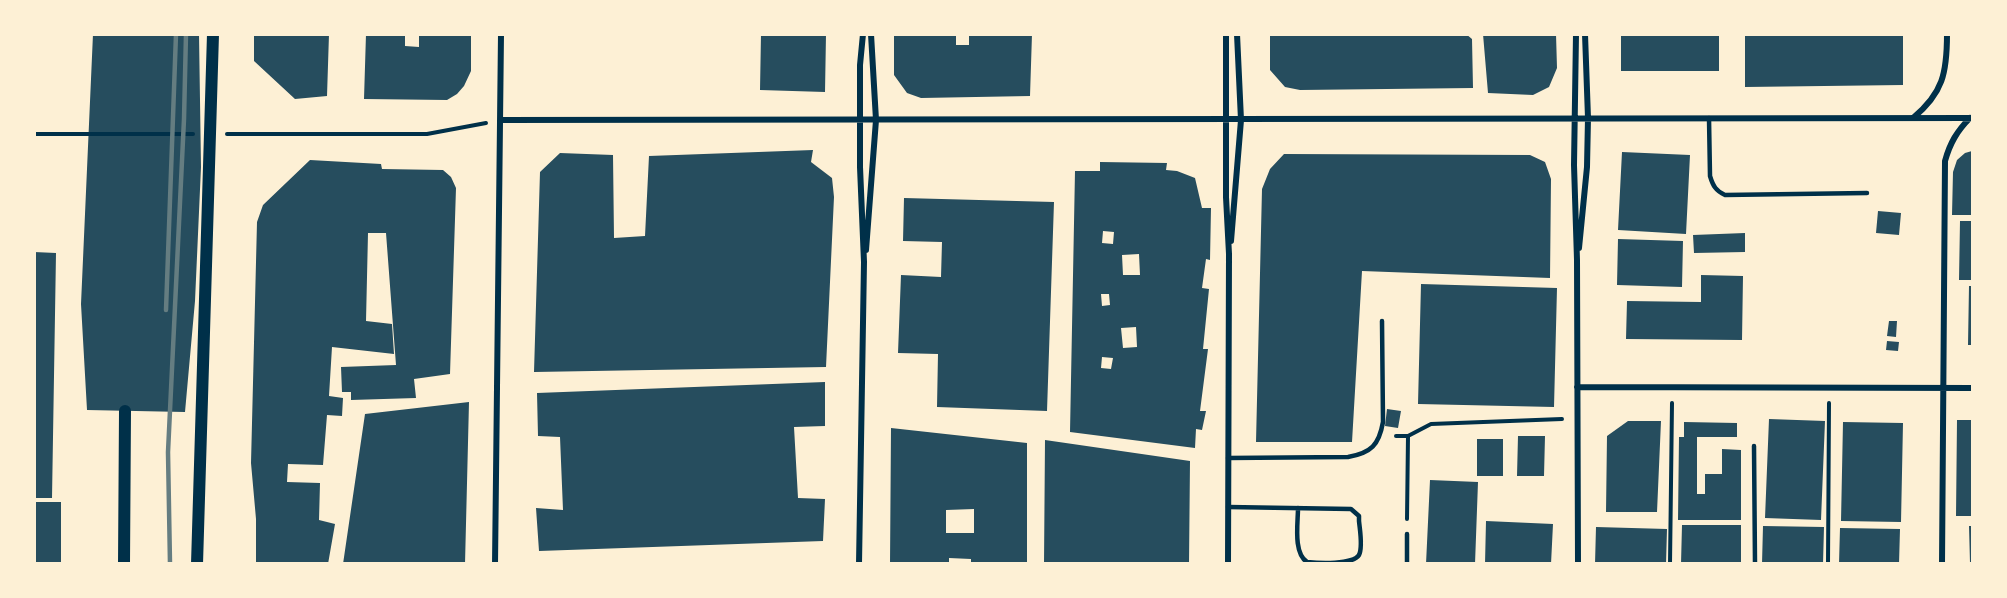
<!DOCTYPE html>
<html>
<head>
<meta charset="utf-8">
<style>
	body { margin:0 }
	#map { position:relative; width:2007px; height:598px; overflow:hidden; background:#fdf0d5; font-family:Manrope,sans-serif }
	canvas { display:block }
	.frame { position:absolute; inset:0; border:36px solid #fdf0d5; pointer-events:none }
</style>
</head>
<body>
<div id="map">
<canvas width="2007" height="598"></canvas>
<div class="frame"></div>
</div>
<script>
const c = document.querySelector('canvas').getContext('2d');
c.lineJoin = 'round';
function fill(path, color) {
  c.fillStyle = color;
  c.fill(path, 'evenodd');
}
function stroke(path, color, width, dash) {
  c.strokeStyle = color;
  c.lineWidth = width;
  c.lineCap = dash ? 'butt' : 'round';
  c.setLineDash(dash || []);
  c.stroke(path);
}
fill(new Path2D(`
	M93,34H199L201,167L195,301L185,412L87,410L81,304Z
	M254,34H329L327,96L295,99L254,61Z
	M366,34H405V46L419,47V34H471V71L464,86L457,94L447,100L364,99Z
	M761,34H826L825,92L760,90Z
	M894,34H956V45H969V34H1032L1030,96L921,98L907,93L894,75Z
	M1270,34H1466L1472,39L1473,88L1300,90L1285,87L1270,70Z
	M1483,34H1556L1557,68L1549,87L1533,95L1488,93Z
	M1621,34H1719V71H1621Z
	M1745,34H1903V85L1745,87Z
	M813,150L811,162L832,178L834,197L826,367L534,372L540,172L560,153L613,155L614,238L645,236L649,156Z
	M1972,151V215H1952L1953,172L1957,160L1965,153Z
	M1622,152L1690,155L1686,234L1618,230Z
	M1284,154L1530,155L1545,162L1551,179L1550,278L1362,271L1352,442H1256L1262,189L1270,169Z
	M310,160L381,164L382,169L443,170L451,177L456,188L450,374L414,379L416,398L351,400V392H342L341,367L396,365L386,233H368L366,321L392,324L394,354L332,347L329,396L343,398L342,416L327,415L323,465L288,464L287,482L320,483L319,520L335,524L328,564H256V519L251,463L257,222L263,205Z
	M1100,162L1167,163L1166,170L1177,171L1195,178L1202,208H1211L1210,260L1206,259L1202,288L1209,289L1203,349H1208L1200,411H1206L1202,430L1196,429L1195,448L1070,432L1075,171H1100ZM1103,231L1114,232L1113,244L1102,243ZM1139,254L1140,275H1123L1122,255ZM1101,294H1109L1110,305L1102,306ZM1136,327L1137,347L1123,348L1121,328ZM1102,357L1113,358L1111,369L1101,368Z
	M904,198L1054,202L1047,411L937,407L938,354L898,353L901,275L941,277L942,242L903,241Z
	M1878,211L1901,213L1899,235L1876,233Z
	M1960,221H1972V280H1959Z
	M1745,233V252L1694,253L1693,235Z
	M1618,239L1683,241L1682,287L1617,285Z
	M34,252L56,253L52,498H34Z
	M1701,275L1743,276L1742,340L1626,339L1627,301L1701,302Z
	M1421,284L1557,288L1554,407L1418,404Z
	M1969,286H1972V345H1968Z
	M1889,321H1897L1896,337L1887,336Z
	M1887,341L1899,342L1898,351L1886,350Z
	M825,382V426L794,427L798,498L825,499L823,541L539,551L536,508L563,510L560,437L538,436L537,393Z
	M469,402L465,564H343L365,414Z
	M1387,409L1401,411L1398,428L1385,426Z
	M1769,419L1825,421L1821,520L1765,518Z
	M1957,420H1972V516H1956Z
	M1628,421H1661L1657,512H1606L1607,436Z
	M1684,422L1737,423V437H1697V494H1705V474H1722V449L1741,450V520H1678L1679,437H1684Z
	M1843,422L1903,423L1901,522L1841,521Z
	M891,428L1027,443V564H971V559L949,558V564H890ZM974,509V533H946V510Z
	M1518,436H1545L1544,476H1517Z
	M1477,439H1503V476H1477Z
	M1045,440L1190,461L1189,564H1044Z
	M1430,480L1478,482L1475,564H1426Z
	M34,502H61V564H34Z
	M1486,521L1553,524L1551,564H1485Z
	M1682,525H1741V564H1681Z
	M1763,526L1824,527L1823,564H1762Z
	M1969,526H1972V562L1970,563Z
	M1596,527L1667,529L1666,564H1595Z
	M1840,528L1900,529L1899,564H1839Z`), '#264d5e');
stroke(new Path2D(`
	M34,134H193
	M227,134H427L486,123
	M1396,436H1408L1431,424L1562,419
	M1407,519L1408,436
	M1670,564L1672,403
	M1828,564L1829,403`), '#003049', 4);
stroke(new Path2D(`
	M1709,118L1710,176C1713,186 1716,191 1725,195L1867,193
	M1754,446L1755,564
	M1228,458L1348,457C1371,453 1379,445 1383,422L1382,321
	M1228,507L1351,509L1359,516V521C1360,531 1363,547 1359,555C1353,565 1318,563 1307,562C1293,553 1298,523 1298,508
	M1407,534V564`), '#003049', 4.5);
stroke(new Path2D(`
	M1226,34V197L1229,254L1228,564
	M1576,34L1574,165L1577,260L1578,564
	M1913,118C1943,93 1947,73 1947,34
	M501,120L1972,118
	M1231,241L1241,120L1237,34
	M1579,248L1587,167L1588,118L1585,34
	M866,250L876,120L871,34
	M1577,387L1972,388
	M495,564L501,34
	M859,564L864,262L860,167V65L863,34
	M1942,564L1945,161C1950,143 1957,131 1970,118`), '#003049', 6);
stroke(new Path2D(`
	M124,564L125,411
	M197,564L213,34`), '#003049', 12);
stroke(new Path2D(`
	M166,310L176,34
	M170,564L168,452L184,119L186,34`), '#657d81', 4.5);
</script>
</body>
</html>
